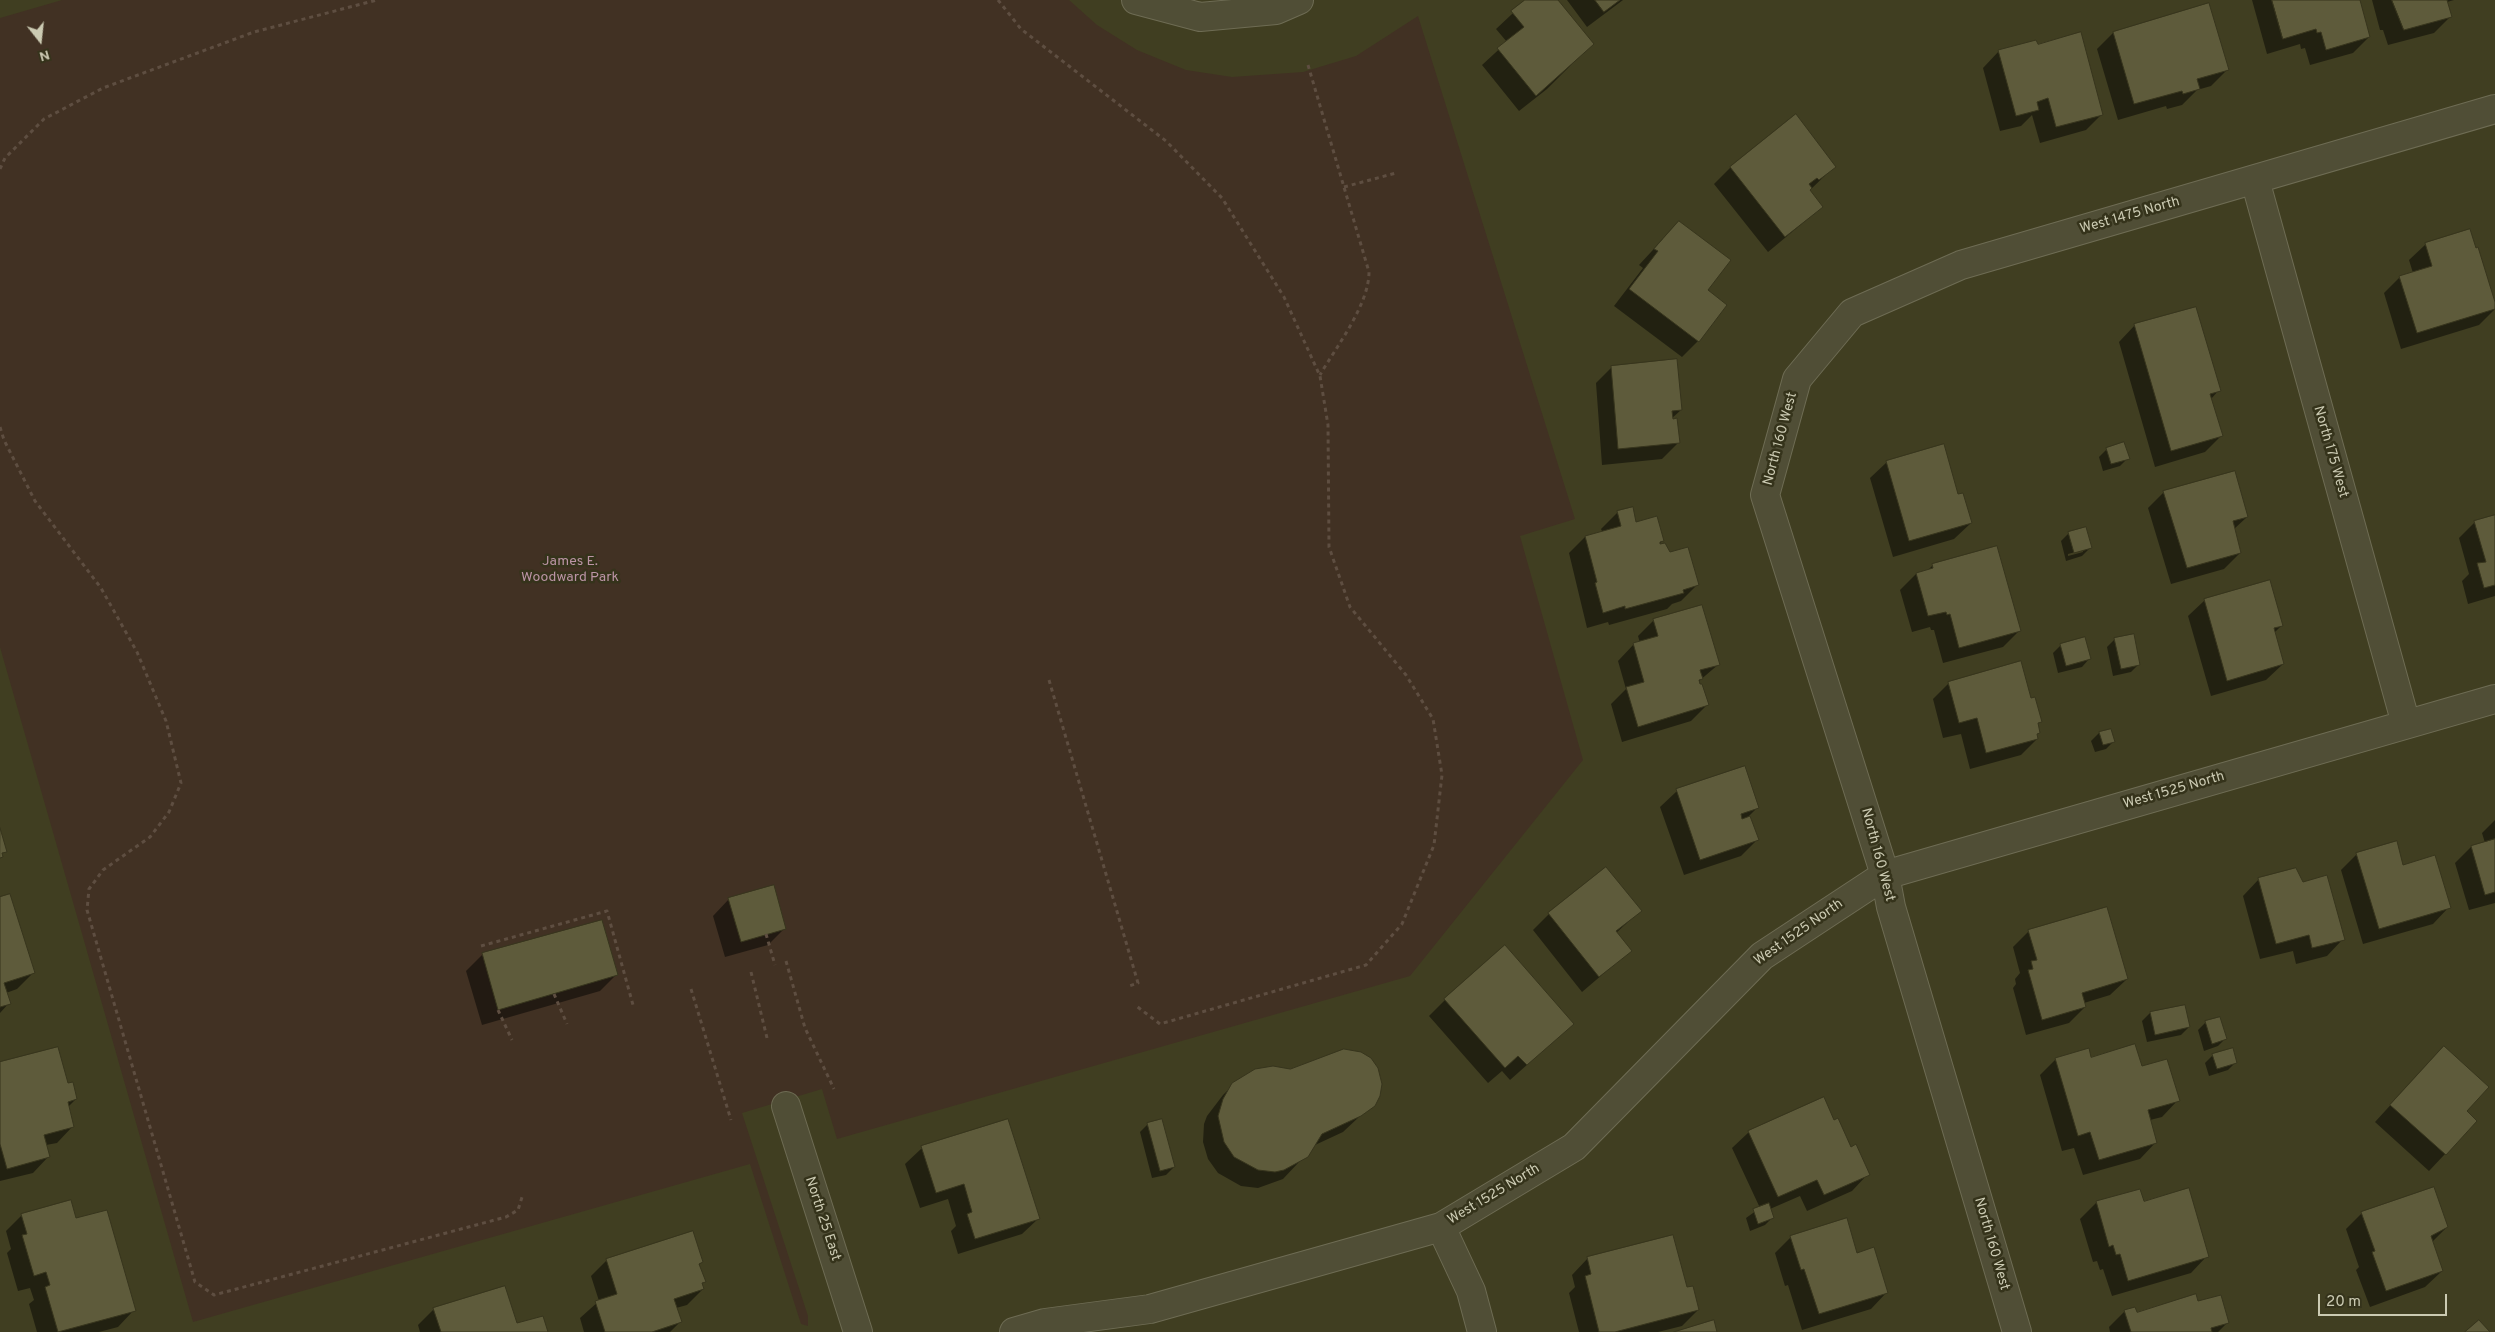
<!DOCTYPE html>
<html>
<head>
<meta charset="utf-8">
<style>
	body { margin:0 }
	#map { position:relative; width:2495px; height:1332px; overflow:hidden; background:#403e21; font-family:Overpass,sans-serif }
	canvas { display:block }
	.north { position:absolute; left:15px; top:15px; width:50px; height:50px; -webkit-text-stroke:4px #35331b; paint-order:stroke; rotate:164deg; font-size:14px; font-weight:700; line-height:20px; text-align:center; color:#cbcab2 }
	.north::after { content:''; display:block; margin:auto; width:18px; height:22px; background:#cbcab2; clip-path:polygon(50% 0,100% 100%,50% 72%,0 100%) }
	.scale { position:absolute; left:2318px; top:1294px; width:129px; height:22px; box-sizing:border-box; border:2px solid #cbcab2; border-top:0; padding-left:6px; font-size:15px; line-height:18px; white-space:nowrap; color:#cbcab2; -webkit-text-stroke:4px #35331b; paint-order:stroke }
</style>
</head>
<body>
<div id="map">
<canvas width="2495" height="1332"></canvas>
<div class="north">N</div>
<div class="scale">20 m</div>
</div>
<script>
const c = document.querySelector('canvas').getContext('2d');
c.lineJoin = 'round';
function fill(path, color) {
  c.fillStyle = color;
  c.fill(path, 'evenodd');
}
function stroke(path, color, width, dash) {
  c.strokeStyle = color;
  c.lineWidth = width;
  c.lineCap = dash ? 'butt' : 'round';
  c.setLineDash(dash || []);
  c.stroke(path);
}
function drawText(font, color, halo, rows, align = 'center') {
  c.font = font + ' Overpass,sans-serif';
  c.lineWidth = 5;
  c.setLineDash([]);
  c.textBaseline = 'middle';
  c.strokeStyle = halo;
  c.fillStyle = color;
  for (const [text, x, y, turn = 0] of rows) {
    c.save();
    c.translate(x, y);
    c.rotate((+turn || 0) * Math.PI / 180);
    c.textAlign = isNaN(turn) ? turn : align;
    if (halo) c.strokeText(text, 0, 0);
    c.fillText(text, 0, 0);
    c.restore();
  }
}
fill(new Path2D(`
	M62,0H1069L1097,25L1137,50L1186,70L1232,77L1303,72L1356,56L1418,16L1575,519L1520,536L1583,760L1410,976L837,1139L822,1089L742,1113L808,1316V1326L801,1324L750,1164L193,1322L0,647V18Z`), '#413123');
fill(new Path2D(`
	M1527,0H1556L1592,44L1547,89L1519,111L1482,65L1507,42L1496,29Z
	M1567,0H1623L1587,27Z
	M2252,0H2359L2369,37L2353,53L2310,65L2305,48L2301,49L2300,44L2267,54Z
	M2372,0H2454L2447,2L2450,17L2434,33L2388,45L2383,30H2380Z
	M2113,33L2227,70L2211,86L2197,90L2182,105L2167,109L2166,106L2118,120L2097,49Z
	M1999,51L2102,114L2086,130L2040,143L2032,115L2021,126L2000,131L1983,68Z
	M1795,116L1835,166L1809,191L1822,207L1768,252L1714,184L1730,168Z
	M1663,239L1706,290L1698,341L1682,357L1614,306L1643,268L1639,265Z
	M2426,244L2495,306V309L2479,325L2401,349L2384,293L2400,277L2413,273L2409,260Z
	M2135,325L2219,390L2211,399L2221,436L2205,452L2155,467L2119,342Z
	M1612,367L1681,410L1670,420L1678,443L1662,459L1602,465L1596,383Z
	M2107,449L2128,458L2120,466L2103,471L2099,457Z
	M1887,462L1957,496L1971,523L1954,539L1893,557L1870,478Z
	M2164,492L2247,517L2234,529L2240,553L2224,569L2171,584L2148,508Z
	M1618,512L1662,541L1656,547L1669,553L1697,585L1681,601L1672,604L1667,609L1609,625L1608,622L1587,628L1569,553L1585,537L1603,533L1601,529Z
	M2495,516V596L2468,604L2462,581L2469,574L2459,538L2475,522Z
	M2069,533L2090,548L2082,556L2066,561L2061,541ZM2083,550V552L2068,556V554Z
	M1933,565L2019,631L2003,647L1943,663L1934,630H1931L1930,627L1912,632L1900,590L1916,574L1927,571Z
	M2205,600L2281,626L2274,633L2283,664L2266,680L2211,696L2188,616Z
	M1654,620L1719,664L1699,681L1707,705L1691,721L1622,742L1611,704L1626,689L1618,661L1634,644L1640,643L1638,636Z
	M2115,639L2139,664L2131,672L2113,676L2107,647Z
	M2061,645L2089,659L2082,667L2058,673L2053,653Z
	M1949,683L2030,700L2040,721L2037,725L2039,732L2036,735L2037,739L2021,755L1970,769L1961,734L1943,738L1933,699Z
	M2099,733L2114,741L2106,749L2095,752L2091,741Z
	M1677,791L1757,808L1749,816L1757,840L1741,856L1684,875L1660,807Z
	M2495,820V903L2469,910L2455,863L2471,847L2485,843L2482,833Z
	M2357,854L2403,866L2449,907L2433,924L2363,944L2341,870Z
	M2300,876L2302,883L2343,939L2327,956L2296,964L2293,951L2260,959L2243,896L2259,879Z
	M0,898L33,973L17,989L6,993L9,1003L0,1013Z
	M729,899L785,928L768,945L725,957L713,916Z
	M1640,911L1616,933L1630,951L1582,992L1533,930L1549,914Z
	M2029,931L2127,979L2110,995L2084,1003L2085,1007L2069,1023L2026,1035L2013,988L2016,984L2015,979L2020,973L2013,947Z
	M483,954L616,975L600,991L482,1025L466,971Z
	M1445,1000L1573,1024L1510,1080L1502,1071L1488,1083L1429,1016Z
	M2150,1013L2189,1027L2181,1035L2147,1042L2142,1021Z
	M2219,1019L2226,1038L2218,1046L2204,1051L2198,1030L2205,1023Z
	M2213,1055L2236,1062L2228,1070L2209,1076L2205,1063Z
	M2090,1058L2141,1068L2178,1100L2162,1117L2150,1120L2156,1142L2140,1159L2083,1175L2074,1148L2062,1151L2040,1075L2056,1059Z
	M0,1063L67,1085L76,1099L68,1107L73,1126L57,1143L46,1145L49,1156L33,1173L0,1181Z
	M2428,1064L2465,1111L2476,1121L2429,1171L2375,1122Z
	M1264,1068L1377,1100L1343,1132L1315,1145L1283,1179L1258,1188L1241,1186L1218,1173L1208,1159L1203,1142L1204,1124L1207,1116L1223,1095L1240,1078Z
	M1834,1121L1868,1174L1852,1191L1807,1211L1800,1196L1770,1209L1773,1217L1765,1225L1750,1231L1746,1218L1760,1208L1732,1148L1749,1132Z
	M1148,1124L1174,1167L1166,1175L1152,1178L1140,1132Z
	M922,1148L1039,1218L1022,1234L958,1254L951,1231L956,1226L948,1199L920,1208L905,1164Z
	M2097,1202H2143L2207,1256L2191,1273L2112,1296L2103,1269L2100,1270L2097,1261L2093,1262L2080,1219Z
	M2362,1213L2447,1227L2432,1242L2442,1271L2425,1287L2370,1307L2356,1270L2359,1267L2346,1229Z
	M22,1215L75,1220L134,1310L118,1327L99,1332H37L29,1304L34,1300L30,1288L18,1291L7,1253L11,1249L6,1231Z
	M1791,1237L1856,1254L1887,1292L1871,1309L1802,1330L1788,1285L1785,1286L1775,1253Z
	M1588,1258L1686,1289L1698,1310L1682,1326L1658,1332H1579L1569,1293L1575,1287L1572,1275Z
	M607,1260L702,1262L699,1265L704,1281L702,1284L703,1289L687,1305L676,1308L680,1322L670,1332H584L580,1318L599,1301L591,1276Z
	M2198,1303L2227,1323L2218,1332H2110L2109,1327L2125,1311L2136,1313Z
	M434,1309L516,1325L546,1332H420L418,1325Z`), '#0007');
const building = new Path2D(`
	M1525,0H1558L1594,44L1536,96L1497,48L1524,27L1511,11Z
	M1595,0H1620L1604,12Z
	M2272,0H2360L2370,37L2326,50L2321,32L2317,33L2316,29L2283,39Z
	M2392,0H2447L2452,17L2404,30Z
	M2209,3L2229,70L2197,79L2200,89L2183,94L2182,91L2134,104L2113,32Z
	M2081,32L2103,115L2056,127L2048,98L2037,102L2039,110L2016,116L1998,50L2036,40L2038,44Z
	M1796,114L1836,167L1819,180L1817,178L1809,184L1812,188L1810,190L1823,207L1785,237L1730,167Z
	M1679,221L1731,260L1708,290L1727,305L1699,342L1629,289L1658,251L1654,249Z
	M2470,229L2476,248L2478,247L2495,302V309L2417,333L2399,276L2432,266L2425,243Z
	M2196,307L2221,391L2210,394L2223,436L2171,451L2134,324Z
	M1677,359L1682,410L1672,411L1673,419L1677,418L1680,443L1618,449L1611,366Z
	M2124,442L2130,459L2111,464L2106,448Z
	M1944,444L1958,494L1963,493L1972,523L1909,541L1886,461Z
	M2235,471L2248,517L2233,521L2241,553L2187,568L2163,491Z
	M1633,507L1636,522L1657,516L1664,541L1660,542V544L1665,543L1670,552L1688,547L1699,585L1683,590L1684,593L1625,609V606L1603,613L1595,583L1597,582L1585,536L1621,526L1617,511Z
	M2495,515V585L2484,588L2477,563L2486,562L2474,521Z
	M2086,527L2092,548L2074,553L2068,532Z
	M1997,546L2021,631L1959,648L1950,614L1947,615L1946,612L1928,616L1916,573L1933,568L1932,564Z
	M2270,580L2283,626L2274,628L2284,664L2227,681L2204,599Z
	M1702,605L1720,665L1700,670L1703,679L1699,680L1700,684H1702L1709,705L1638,727L1626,687L1644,682L1633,643L1658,636L1653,619Z
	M2134,634L2140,665L2121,669L2114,638Z
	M2085,637L2091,659L2066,666L2060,644Z
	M2021,661L2031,698L2035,697L2042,722L2038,723L2040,733L2037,734L2038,739L1986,753L1977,718L1959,723L1948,682Z
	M2111,729L2115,742L2103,745L2099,732Z
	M1745,766L1759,808L1741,814L1742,819L1750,816L1759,840L1700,860L1676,789Z
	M0,828L7,852L2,853L3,857L0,858Z
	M2495,839V892L2485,895L2471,846Z
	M2397,841L2403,865L2435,855L2451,908L2379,929L2356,853Z
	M1606,867L1642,911L1616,931L1632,951L1599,977L1548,913Z
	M2296,868L2303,882L2327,875L2345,940L2312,948L2309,935L2276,944L2258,878Z
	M774,885L786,929L741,942L728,898Z
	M10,894L35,973L4,983L11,1004L0,1007V897Z
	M2107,907L2128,979L2082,993L2086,1007L2042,1020L2028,970L2033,969L2031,961L2037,960L2028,930Z
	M602,920L618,975L498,1010L482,953Z
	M1505,945L1574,1024L1527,1065L1518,1056L1505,1068L1444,999Z
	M2185,1005L2190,1027L2155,1035L2150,1012Z
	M2220,1017L2227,1039L2212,1044L2205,1021Z
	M2135,1044L2142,1066L2167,1059L2180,1101L2148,1110L2157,1143L2099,1160L2090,1132L2078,1136L2055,1058L2089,1048L2091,1057Z
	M2444,1046L2489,1087L2467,1111L2477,1121L2446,1155L2390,1105Z
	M58,1047L68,1083L73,1082L77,1099L68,1102L74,1127L44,1135L50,1157L7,1169L0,1144V1062Z
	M2233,1048L2237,1063L2217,1069L2212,1054Z
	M1344,1049L1361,1052L1371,1058L1378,1068L1382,1084L1380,1096L1375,1106L1361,1116L1322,1134L1308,1157L1284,1170L1275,1172L1258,1170L1234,1157L1224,1142L1218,1116L1223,1099L1232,1083L1255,1069L1273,1066L1290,1069Z
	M1824,1097L1834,1120L1838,1118L1851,1147L1856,1144L1870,1175L1824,1195L1817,1180L1778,1197L1748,1131Z
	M1008,1119L1040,1219L975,1239L967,1214L972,1212L964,1184L936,1193L921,1146Z
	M1162,1119L1175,1167L1160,1171L1147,1123Z
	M2434,1187L2448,1227L2431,1236L2443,1271L2386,1291L2372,1252L2375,1251L2361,1212Z
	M2189,1188L2209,1257L2128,1281L2120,1254L2116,1255L2113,1245L2109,1247L2096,1201L2140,1189L2144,1201Z
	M71,1200L76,1218L107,1210L136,1311L58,1332L45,1287L50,1285L46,1272L34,1276L22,1235L27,1234L21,1214Z
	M1769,1203L1774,1218L1758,1224L1753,1209Z
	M1847,1218L1857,1253L1874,1247L1888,1293L1819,1314L1804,1269L1801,1270L1790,1236Z
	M693,1231L703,1262L699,1264L706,1282L702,1283L704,1289L674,1299L682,1322L652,1332H605L595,1301L617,1294L606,1259Z
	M1673,1235L1687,1287L1693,1286L1699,1310L1615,1332H1599L1585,1276L1591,1274L1587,1257Z
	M505,1286L517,1323L543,1316L548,1332H441L433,1308Z
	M2196,1294L2198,1301L2221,1295L2229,1323L2211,1328L2212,1332H2131L2124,1310L2135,1307L2137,1312Z
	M1714,1320L1717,1332H1674Z
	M2479,1320L2490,1332H2465Z`);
fill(building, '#5e5b3b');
stroke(building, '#37351d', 1);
const street = new Path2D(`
	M1136,0L1200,17L1276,10L1299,0
	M2255,180L2406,724
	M786,1106L858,1332
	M1441,1227L1471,1291L1482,1332
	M1014,1332L1045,1323L1150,1309L1441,1227L1574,1147L1762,956L1885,875L2495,699
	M2017,1332L1891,907L1885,875L1765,495L1797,379L1852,313L1961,265L2495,109`);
stroke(street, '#6e6c54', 30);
stroke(new Path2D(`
	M998,0L1021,29L1166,141L1222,198L1284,297L1320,376L1328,425L1329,547L1350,607L1406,675L1433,719L1442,775L1434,845L1402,924L1366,965L1160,1024L1135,1005
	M1308,65L1369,272C1369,305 1336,347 1320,375
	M0,169L5,158L44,119L103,88L254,32L377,0
	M1344,187L1396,173
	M0,427L4,440L35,501L101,588L137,652L166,721L181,783L169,812L150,837L103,870L89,889L87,910L195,1282L214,1295L506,1217L518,1210L523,1194
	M1049,680L1138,983L1129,986
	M766,934L775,965
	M481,946L607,911L633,1005
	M786,961L805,1028L834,1089
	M751,972L767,1038
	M691,989L731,1120
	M554,994L567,1024
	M498,1010L512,1040`), '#5e4e41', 3, [4, 4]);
stroke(street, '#504e36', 28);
drawText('14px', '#cbcab2', '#35331b', [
	["West 1475 North",2130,216,-16],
	["North 160 West",1781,439,-75],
	["North 175 West",2330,452,74],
	["West 1525 North",2174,791,-16],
	["North 160 West",1877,855,75],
	["West 1525 North",1799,933,-35],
	["West 1525 North",1494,1195,-31],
	["North 25 East",822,1219,72],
	["North 160 West",1991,1244,74]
]);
drawText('14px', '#bb94a5', '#35331b', [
	["James E.",570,562],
	["Woodward Park",570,578]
]);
</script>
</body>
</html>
